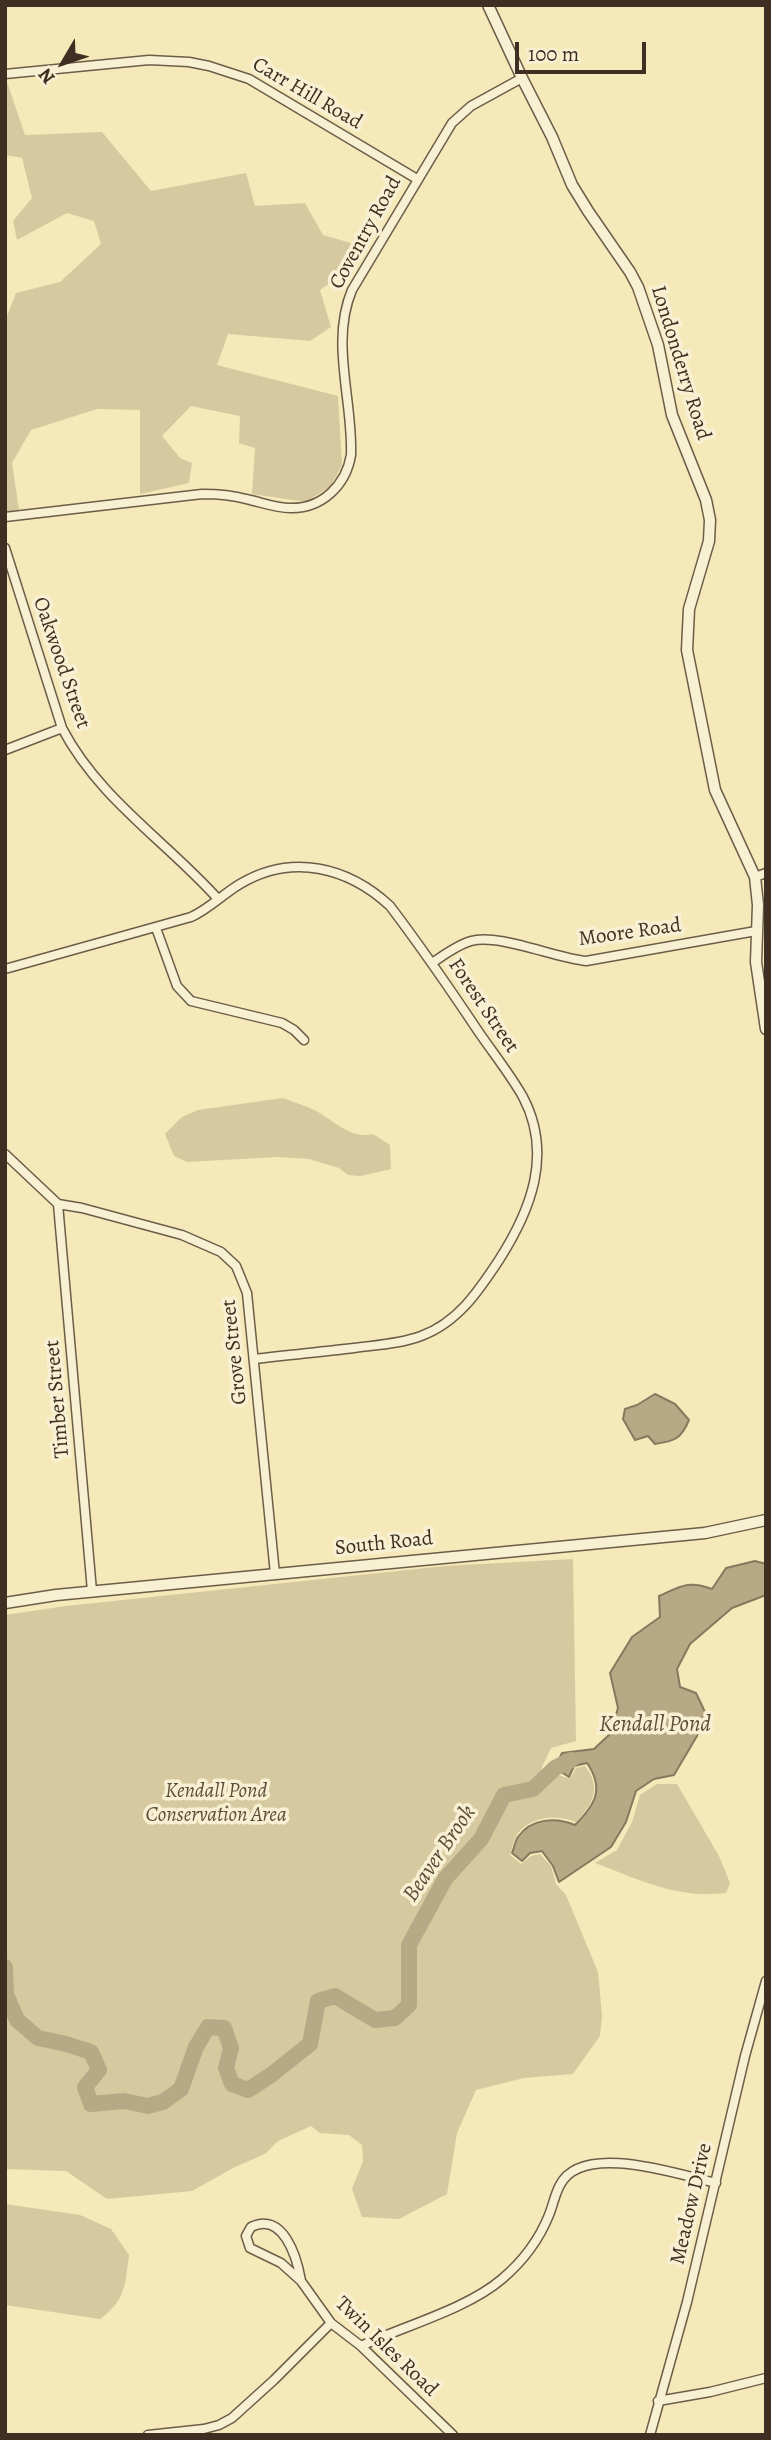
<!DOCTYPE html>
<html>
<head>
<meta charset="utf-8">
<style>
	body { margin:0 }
	#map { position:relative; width:771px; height:2440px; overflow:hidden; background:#f5e8b9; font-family:Alegreya,serif }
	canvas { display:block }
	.frame { position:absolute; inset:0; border:7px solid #3f2f22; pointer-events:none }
	.north { position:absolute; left:28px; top:28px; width:70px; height:70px; -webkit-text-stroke:5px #f8f0d2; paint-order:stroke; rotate:231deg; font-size:19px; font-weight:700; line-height:28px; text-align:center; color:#3f2f22 }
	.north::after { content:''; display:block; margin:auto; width:24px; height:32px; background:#3f2f22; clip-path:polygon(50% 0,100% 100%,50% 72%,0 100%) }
	.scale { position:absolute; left:515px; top:42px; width:131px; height:32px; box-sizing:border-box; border:4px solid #3f2f22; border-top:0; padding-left:9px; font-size:21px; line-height:24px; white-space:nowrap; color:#3f2f22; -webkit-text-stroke:5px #f8f0d2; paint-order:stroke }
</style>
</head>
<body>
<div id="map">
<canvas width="771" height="2440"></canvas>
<div class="frame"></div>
<div class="north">N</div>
<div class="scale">100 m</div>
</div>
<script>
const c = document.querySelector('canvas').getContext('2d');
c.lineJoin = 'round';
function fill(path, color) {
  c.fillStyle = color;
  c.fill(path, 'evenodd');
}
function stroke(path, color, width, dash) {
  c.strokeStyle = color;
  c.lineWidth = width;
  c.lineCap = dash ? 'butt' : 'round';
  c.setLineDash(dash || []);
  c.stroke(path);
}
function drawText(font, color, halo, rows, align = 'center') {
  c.font = font + ' Alegreya,serif';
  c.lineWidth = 7;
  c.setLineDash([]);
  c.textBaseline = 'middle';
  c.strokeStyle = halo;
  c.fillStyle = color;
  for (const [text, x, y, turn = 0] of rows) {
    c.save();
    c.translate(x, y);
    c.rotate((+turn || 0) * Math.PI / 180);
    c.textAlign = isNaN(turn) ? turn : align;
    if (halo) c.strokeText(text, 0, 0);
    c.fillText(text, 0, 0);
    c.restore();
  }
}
fill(new Path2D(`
	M7,82L25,135L102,132L151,191L246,173L255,206L305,203L323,235L351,243L357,264L320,290L331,327L310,341L228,334L217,365L338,396L342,465L331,486L306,502L252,494L255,448L239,443L240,416L191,406L162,436L180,458L192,463L189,483L140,494V410L97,409L31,430L12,463L19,510L6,512L5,321L16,293L60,282L101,244L94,221L67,213L17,240L13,221L32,198L22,158L5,155V83Z
	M283,1098C293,1102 304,1105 314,1110C333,1119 350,1140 373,1134L390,1145L391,1169L361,1176L348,1175L339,1168L309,1159L277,1157L187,1162L174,1156L165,1134L182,1117L198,1110Z
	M573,1559L576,1741L551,1748L541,1769L570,1779L576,1768L585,1766C602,1788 593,1804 576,1822C556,1814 532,1816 518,1833C514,1839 512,1848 510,1855L521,1864L531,1856L540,1854L551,1866L556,1884L566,1895L598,1972L602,2016L600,2036L573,2074L524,2078L476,2090L457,2133L447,2194L399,2219L362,2217L352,2189L363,2161L362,2145L349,2135L320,2133L311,2126L278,2141L265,2154L233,2168L192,2191L107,2199L66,2171L5,2169V1615L66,1606L445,1566Z
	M657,1784H677L719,1856L730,1883L726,1893C677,1899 640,1880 595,1863L617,1850L632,1822L640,1795Z
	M5,2204L80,2215L111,2229L129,2255C125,2285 126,2300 100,2319L5,2305Z`), '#d6c99f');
const water = new Path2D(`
	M655,1394L675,1404L689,1420C681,1439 675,1441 655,1444L648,1436L635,1440L623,1419L625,1409L637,1405Z
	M755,1561L766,1564V1595L732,1608L690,1644L677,1669L680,1687L696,1693L705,1712L697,1736L674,1775L654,1779L636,1791L626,1822L611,1847L559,1882L553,1866L542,1851L530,1853L522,1861L512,1853C514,1849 515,1841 518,1837C531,1818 556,1817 575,1825C595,1805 605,1789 587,1763L574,1766L569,1777L555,1768L562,1753L594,1749L610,1734L618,1708L610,1673L632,1637L660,1617L659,1596C681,1586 689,1580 712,1589L726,1568Z`);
fill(water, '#b7a986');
stroke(water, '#87785e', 2);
stroke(new Path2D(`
	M5,1967L6,1994L17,2020L38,2038L66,2044L91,2052L99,2070L85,2087L91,2104L124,2101L148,2106L163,2102L181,2089L196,2047L208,2027L224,2028L231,2048L226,2068L232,2084L248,2090L271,2075L310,2044L318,2001L335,1996L375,2020L395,2018L409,2005V1945L445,1879L481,1839L504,1795L533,1789L555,1768L571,1760`), '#b7a986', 16);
const minor = new Path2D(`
	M5,74L149,60L189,62L209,66L249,79L417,179
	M5,517L202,494C218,494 232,495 246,499C261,502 275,508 290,508C322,509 346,485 351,455C353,400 330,342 352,290L452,123L471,106L522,78
	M5,548L62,728C99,799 166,841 218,899
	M5,750L62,728
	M755,877L766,873
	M156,928L177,986L191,1001L282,1023L294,1030L304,1040
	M432,963C444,955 457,945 471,941C498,933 555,958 586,961L756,931
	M5,969L191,917C209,909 223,894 240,884C292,853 348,867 390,906C421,947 450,989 478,1031C493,1053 510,1074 523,1097C553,1154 531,1210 499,1260C478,1292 457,1323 421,1336C400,1344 376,1345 354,1348C320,1352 287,1355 254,1359
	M5,1154L58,1204L82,1208L182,1235L221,1252L236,1266L247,1293L275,1574
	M58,1204L92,1591
	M301,2281C297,2257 283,2211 251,2227L246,2236L250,2248L281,2263L301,2281L331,2323L361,2346L453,2435
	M361,2346C404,2326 467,2309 502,2279C522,2262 539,2240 549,2215C553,2205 555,2194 560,2185C582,2141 680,2175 716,2183
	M658,2401L710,2392L766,2378
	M148,2435L204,2429L219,2425L232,2418L274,2380L331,2323
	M650,2435L687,2302L745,2056L766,1981`);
const tertiary = new Path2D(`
	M488,5L522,78L552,137L572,185L588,211L630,272L638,287L658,345L672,415L706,500L710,520L709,541L689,609L687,650L715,790L755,877L758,905L756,962L766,1029
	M5,1603L56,1595L705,1533L766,1520`);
stroke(minor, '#6c5d48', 11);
stroke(tertiary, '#6c5d48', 13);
stroke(minor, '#f8f0d2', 8);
stroke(tertiary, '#f8f0d2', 10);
drawText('21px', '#3f2f22', '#f8f0d2', [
	["Carr Hill Road",307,94,30],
	["Coventry Road",366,233,-61],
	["Londonderry Road",680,363,73],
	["Oakwood Street",61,663,71],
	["Moore Road",630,933,-8],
	["Forest Street",483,1006,56],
	["Grove Street",235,1352,-96],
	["Timber Street",58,1399,-95],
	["South Road",384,1544,-6],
	["Meadow Drive",692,2204,-77],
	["Twin Isles Road",386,2347,44]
]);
drawText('italic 21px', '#5d4e3b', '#f8f0d2', [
	["Kendall Pond",216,1792],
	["Conservation Area",216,1816]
]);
drawText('italic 23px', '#5d4e3b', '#f8f0d2', [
	["Kendall Pond",655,1725],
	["Beaver Brook",440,1854,-56]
]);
</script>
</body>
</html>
